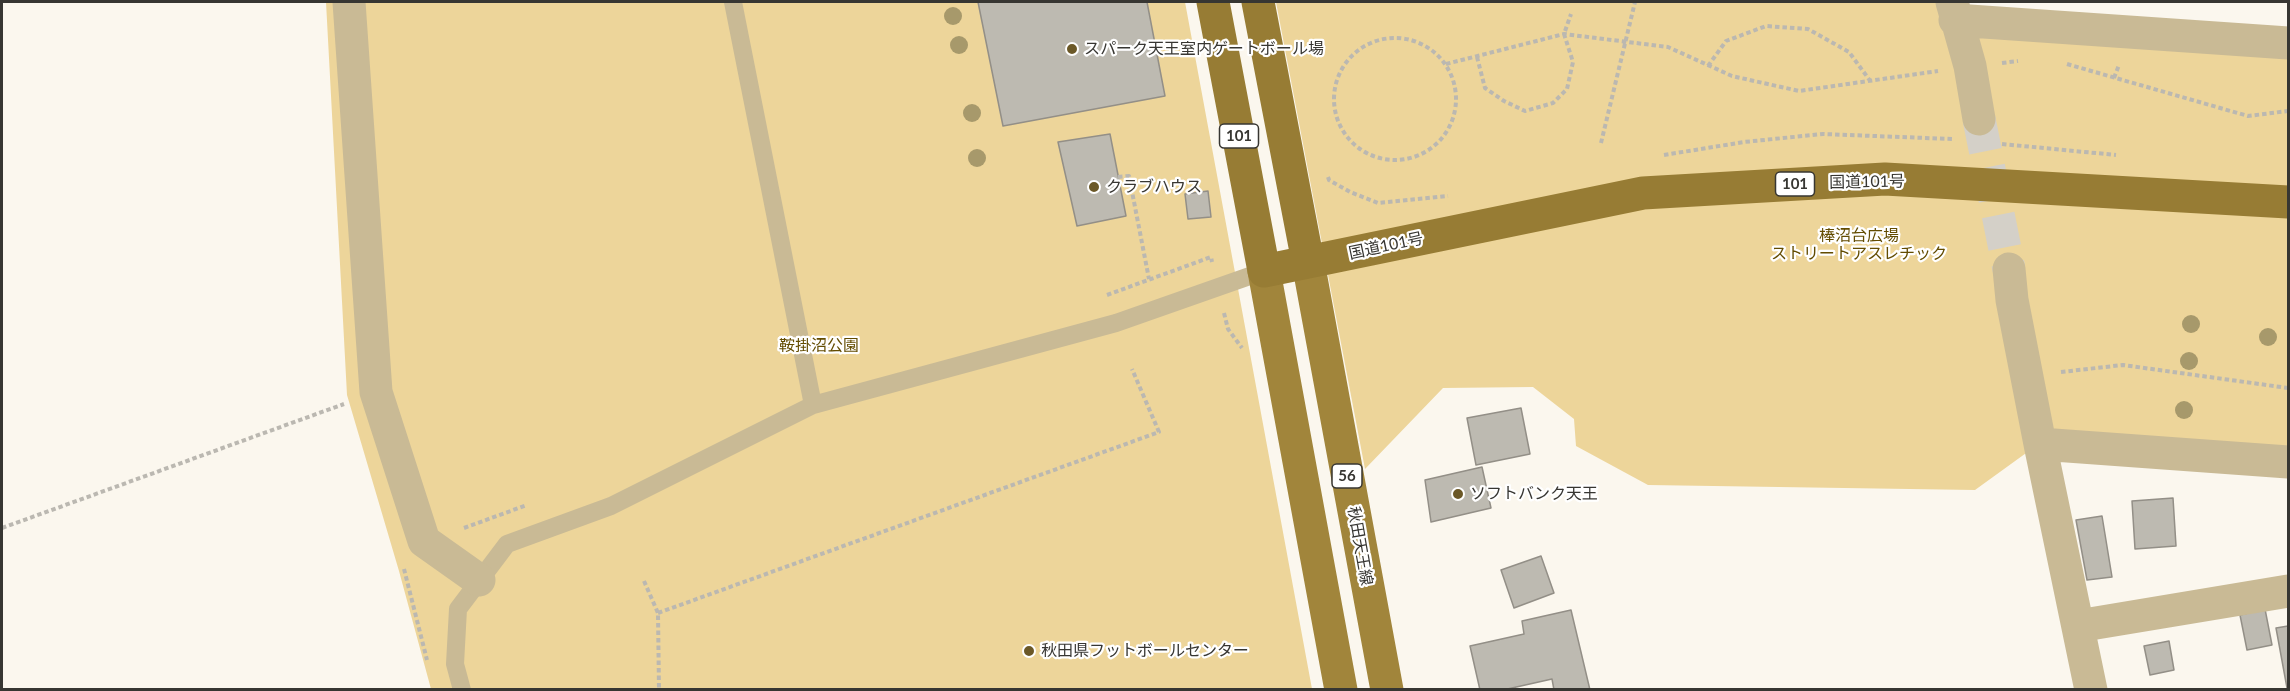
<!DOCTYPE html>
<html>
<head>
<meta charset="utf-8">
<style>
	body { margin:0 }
	#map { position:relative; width:2290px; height:691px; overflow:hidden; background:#fbf7ee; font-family:Lato,sans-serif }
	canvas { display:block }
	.frame { position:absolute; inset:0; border:3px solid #373632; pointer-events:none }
</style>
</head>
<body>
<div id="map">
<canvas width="2290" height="691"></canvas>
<div class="frame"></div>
</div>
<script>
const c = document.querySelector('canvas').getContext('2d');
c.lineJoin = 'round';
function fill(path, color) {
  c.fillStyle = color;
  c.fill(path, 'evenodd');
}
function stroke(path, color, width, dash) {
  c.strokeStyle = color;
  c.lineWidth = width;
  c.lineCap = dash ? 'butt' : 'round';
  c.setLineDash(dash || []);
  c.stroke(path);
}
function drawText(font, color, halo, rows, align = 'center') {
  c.font = font + ' Lato,"Noto Sans JP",sans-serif';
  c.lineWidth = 4.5;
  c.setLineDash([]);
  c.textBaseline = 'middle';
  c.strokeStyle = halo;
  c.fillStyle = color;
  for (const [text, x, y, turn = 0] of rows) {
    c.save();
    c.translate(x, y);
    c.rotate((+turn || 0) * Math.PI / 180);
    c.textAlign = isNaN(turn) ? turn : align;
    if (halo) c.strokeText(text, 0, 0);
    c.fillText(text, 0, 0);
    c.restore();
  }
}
fill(new Path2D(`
	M326,2H1185L1312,689H431L399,571L347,395Z
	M1276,2H1950L1958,20L2288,46V461L2040,443L1975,490L1648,485L1576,446L1574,419L1533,387L1443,388L1365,469Z`), '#edd59a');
const building = new Path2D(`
	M978,2H1147L1165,96L1003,126Z
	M1110,134L1126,216L1077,226L1058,142Z
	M1208,191L1211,217L1188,219L1185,194Z
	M1521,408L1530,454L1476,465L1467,418Z
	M1482,467L1491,508L1431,522L1425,480Z
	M2173,498L2176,546L2135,549L2132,501Z
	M2102,516L2112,577L2087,580L2076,520Z
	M1541,556L1554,593L1514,608L1501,570Z
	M2265,609L2272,645L2247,650L2240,615Z
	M1571,610L1590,690H1554L1552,679L1503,690H1480L1470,646L1524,634L1522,621Z
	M2288,626V688H2287L2276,628Z
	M2169,641L2174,670L2150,675L2144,646Z`);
fill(building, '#bdbab1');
stroke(building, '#938f87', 1.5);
stroke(new Path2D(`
	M1979,119L2009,269`), '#d4d0c8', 33, [33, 16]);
stroke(new Path2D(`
	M1334 99a61 61 0 1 1 122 0a61 61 0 1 1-122 0Z
	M1477,57L1485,88L1504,101L1525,111L1553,103L1567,89L1573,62L1564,34L1571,14
	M2002,63L2018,61
	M1446,64L1564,34L1668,47L1732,76L1799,91L1938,71
	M2067,64L2248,116L2288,111
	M1708,66L1726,41L1766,26L1808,29L1849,52L1871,82
	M2114,78L2119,65
	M1601,143L1635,2
	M2002,144L2116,155
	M1664,155L1744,142L1823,134L1952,139
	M1118,177L1129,176L1149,279
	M1328,177L1329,180L1350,192L1378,203L1448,196
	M1107,295L1211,257L1212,262
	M1224,313L1228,329L1242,348
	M2061,372L2123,365L2288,388
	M2,528L344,404
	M464,528L527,505
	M404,569L427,660
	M644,581L658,613L659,690
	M658,613L1159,432L1132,369`), '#bbb8b1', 4, [4.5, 3]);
stroke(new Path2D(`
	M733,2L813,405
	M462,690L455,664L458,609L507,544L611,506L813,405L1116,323L1264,271`), '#c9ba95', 18);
stroke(new Path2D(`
	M349,2L376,392L424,541L479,580
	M1952,2L1970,66L1979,119
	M1955,20L2288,43
	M2009,269L2012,300L2040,444L2091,690
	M2040,444L2288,462
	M2078,626L2288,591`), '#c9ba95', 33);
stroke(new Path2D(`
	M1308,262L1387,690
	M1264,271L1341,690`), '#a1853b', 33);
stroke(new Path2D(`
	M1213,2L1264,271L1643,193L1885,179L2288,202
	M1258,2L1308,262`), '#977c34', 33);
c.fillStyle = '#a7996b';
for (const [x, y] of [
	[953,16],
	[959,45],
	[972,113],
	[977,158],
	[2191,324],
	[2268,337],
	[2189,361],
	[2184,410]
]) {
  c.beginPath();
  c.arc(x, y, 9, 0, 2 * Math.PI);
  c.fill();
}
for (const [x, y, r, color] of [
	[1072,49,6,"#6b5827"],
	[1094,187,6,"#6b5827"],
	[1458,494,6,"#6b5827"],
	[1029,651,6,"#6b5827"]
]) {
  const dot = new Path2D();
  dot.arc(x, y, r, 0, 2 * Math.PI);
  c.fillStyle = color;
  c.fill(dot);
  stroke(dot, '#fff', 2);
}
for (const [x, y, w] of [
	[1239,136,39],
	[1795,184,39],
	[1347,476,30]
]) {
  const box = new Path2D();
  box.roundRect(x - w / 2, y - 12, w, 24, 4.5);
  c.fillStyle = '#fff';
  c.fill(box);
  stroke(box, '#373632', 1.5);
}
drawText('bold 15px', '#373632', null, [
	["101",1239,136],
	["101",1795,184],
	["56",1347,476]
]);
drawText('16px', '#373632', '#fff', [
	["スパーク天王室内ゲートボール場",1084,49],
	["クラブハウス",1106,187],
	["ソフトバンク天王",1470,494],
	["秋田県フットボールセンター",1041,651]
], 'left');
drawText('16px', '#373632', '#fff', [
	["国道101号",1867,182,-1],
	["国道101号",1386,246,-12],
	["秋田天王線",1360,546,80]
]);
drawText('16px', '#634c00', '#fff', [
	["棒沼台広場",1859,236],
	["ストリートアスレチック",1859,254],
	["鞍掛沼公園",819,346]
]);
</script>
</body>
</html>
